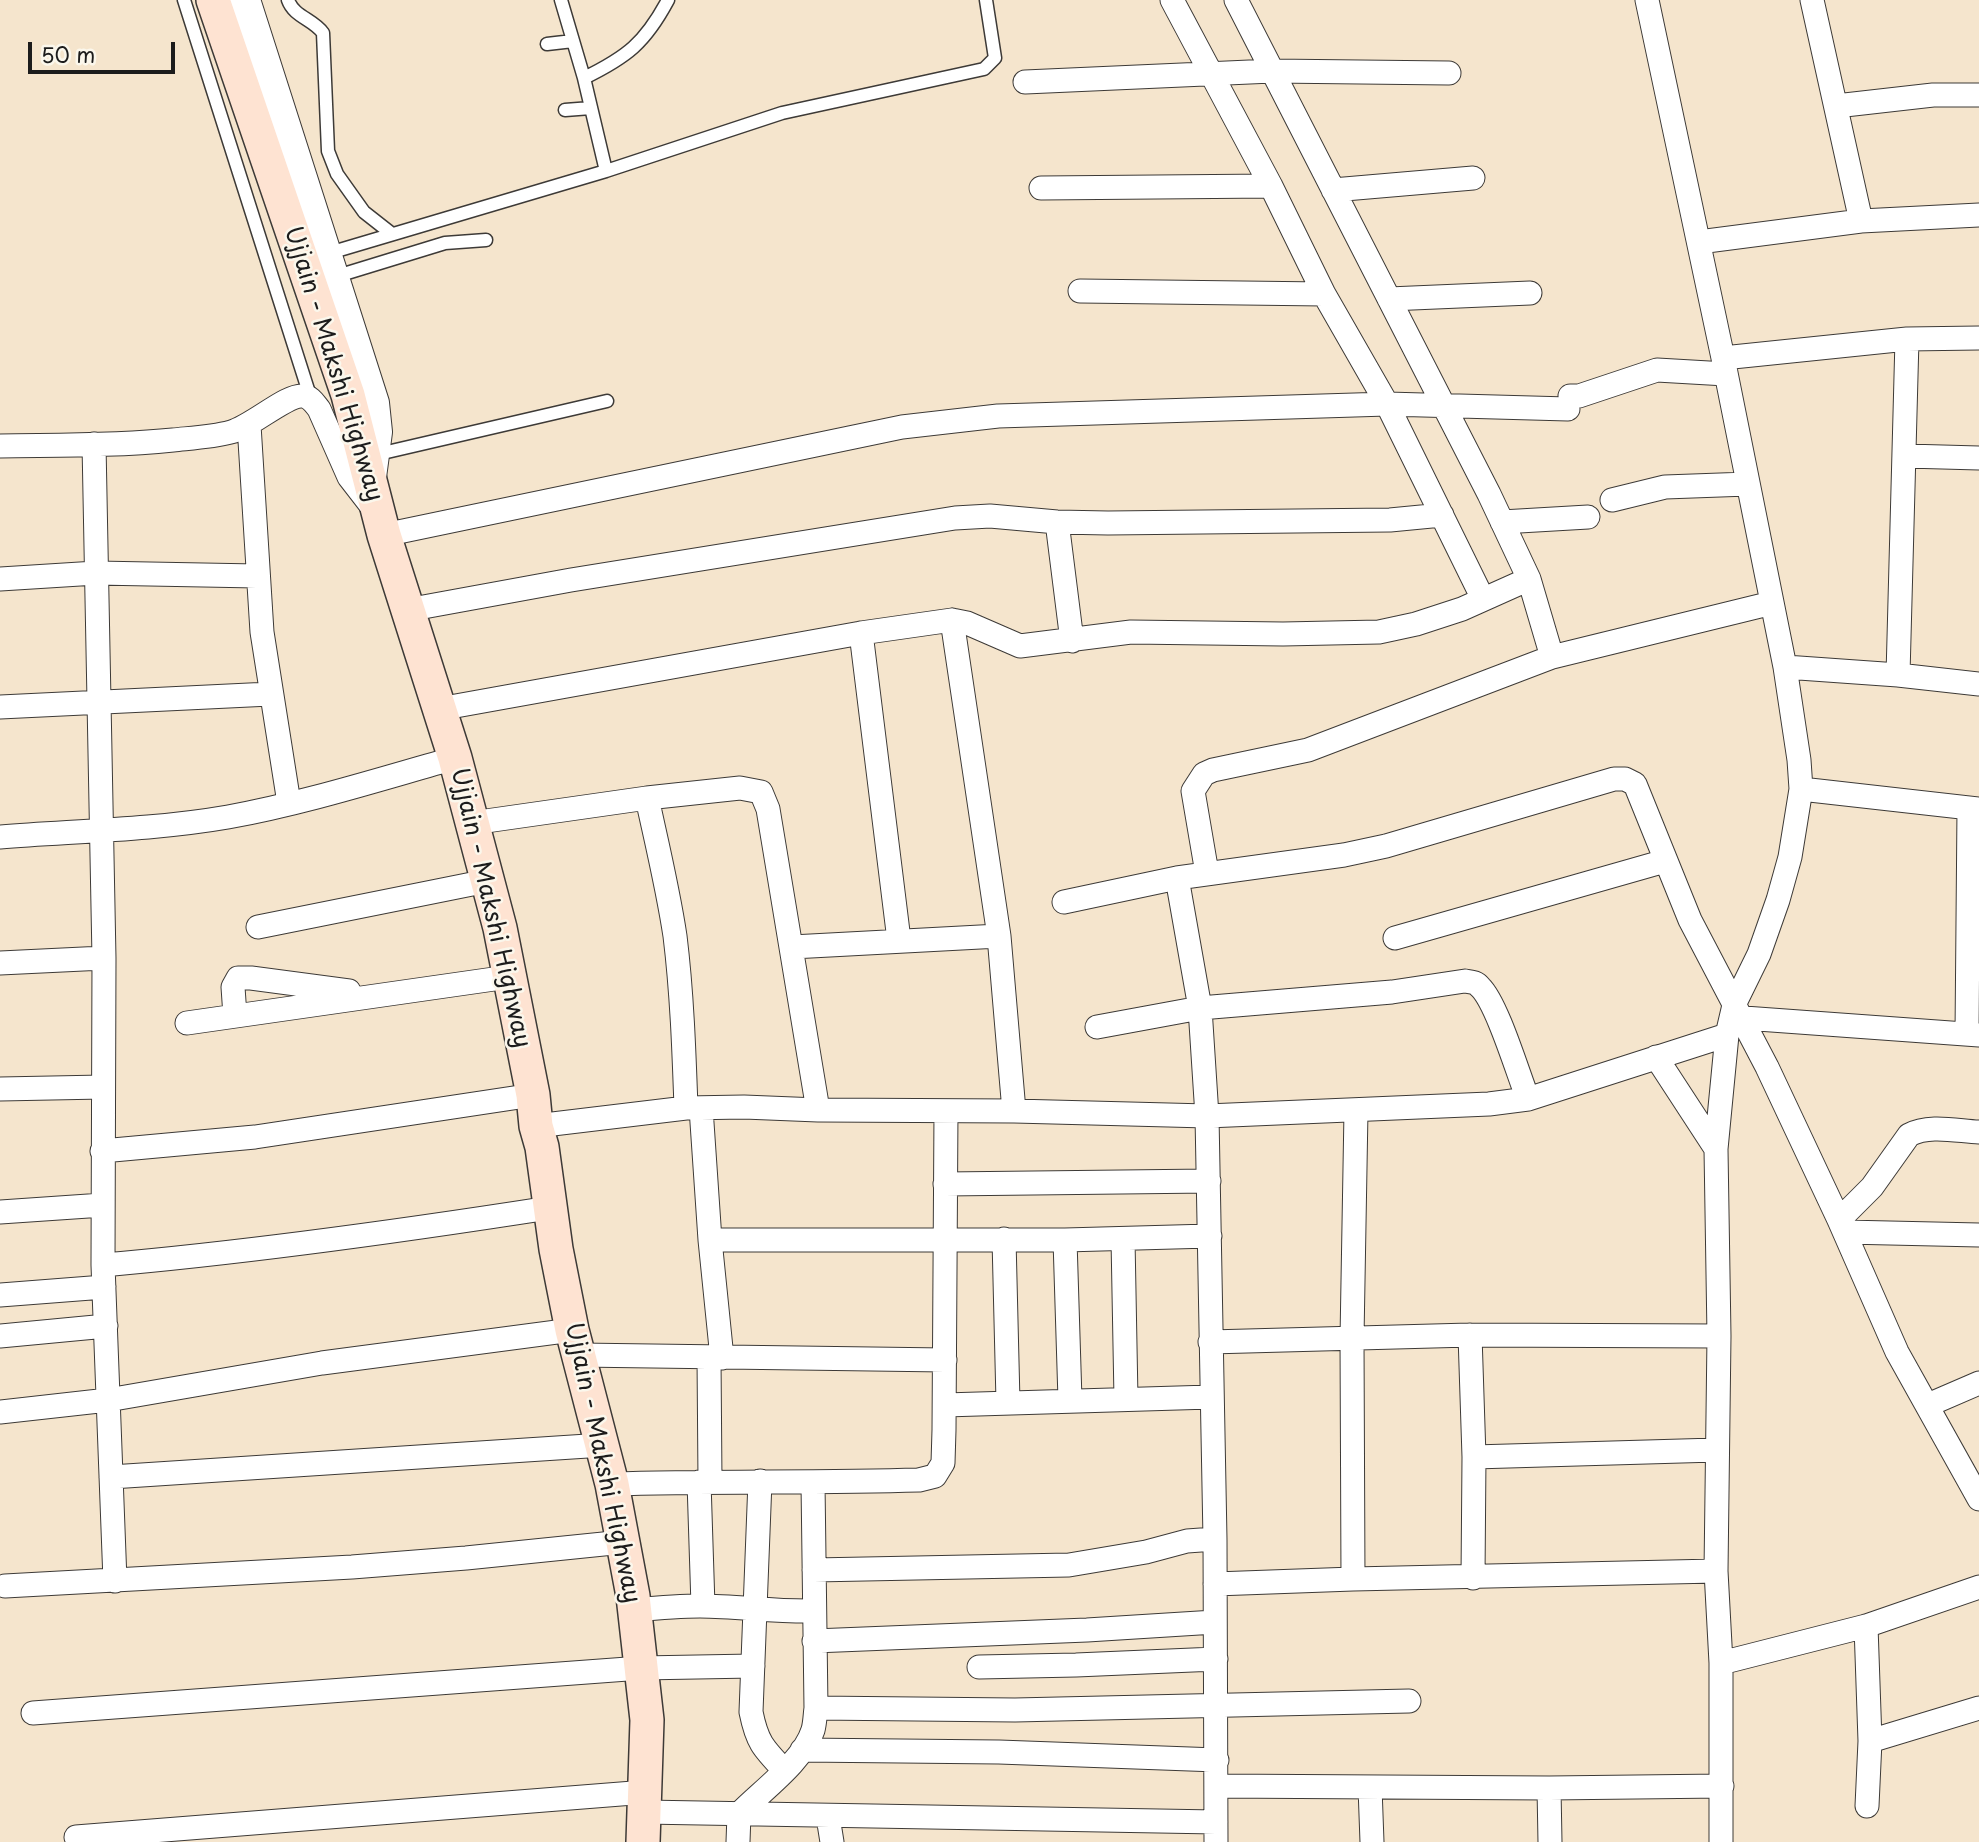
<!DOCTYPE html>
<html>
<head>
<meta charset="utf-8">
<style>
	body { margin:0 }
	#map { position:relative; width:1979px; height:1842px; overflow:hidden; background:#f5e5cd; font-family:"Playpen Sans",sans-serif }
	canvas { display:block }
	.scale { position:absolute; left:28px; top:42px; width:147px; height:32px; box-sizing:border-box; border:4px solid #1c1c1c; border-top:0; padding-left:9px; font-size:21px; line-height:24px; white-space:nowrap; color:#1c1c1c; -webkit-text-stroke:5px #fbf7ec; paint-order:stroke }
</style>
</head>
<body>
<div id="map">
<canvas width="1979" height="1842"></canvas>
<div class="scale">50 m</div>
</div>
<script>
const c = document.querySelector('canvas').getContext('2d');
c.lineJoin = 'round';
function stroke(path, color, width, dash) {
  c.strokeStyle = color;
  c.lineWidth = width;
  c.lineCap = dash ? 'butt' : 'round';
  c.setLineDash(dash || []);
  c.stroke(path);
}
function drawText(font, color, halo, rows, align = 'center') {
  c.font = font + ' "Playpen Sans",sans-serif';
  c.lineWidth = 5;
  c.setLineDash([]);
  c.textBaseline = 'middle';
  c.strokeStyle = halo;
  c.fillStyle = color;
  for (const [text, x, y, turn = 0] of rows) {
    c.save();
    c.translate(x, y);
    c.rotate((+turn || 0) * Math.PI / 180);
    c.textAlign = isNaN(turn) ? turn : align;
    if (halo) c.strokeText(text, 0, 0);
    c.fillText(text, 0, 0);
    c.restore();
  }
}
const service = new Path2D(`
	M184,0L311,399
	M288,0C294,17 313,19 323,33L328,151L337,174L364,212L392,234
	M561,0L584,78L606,171
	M547,44L573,41
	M584,78C627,57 645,43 668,0
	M565,110L591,108
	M326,254L606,171L782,113L984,69L995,58L986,0
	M334,277L445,243L486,240
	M374,455L607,401`);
const minor = new Path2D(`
	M1172,0L1271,186L1324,294L1387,404L1483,599
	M1236,0L1489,494L1529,579L1552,657
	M1647,0L1723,358L1785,667L1799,760L1801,789L1790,857L1778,900L1759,954L1734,1005L1727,1035L1716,1149L1719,1336L1716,1571L1721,1663V1842
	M1812,0L1861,221
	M1025,82L1272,71L1449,73
	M1836,106L1933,95H1979
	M1041,188L1271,186
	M1333,190L1473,178
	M1699,242L1861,221L1979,215
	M1080,291L1324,294
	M1389,299L1530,293
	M1723,358L1907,339L1979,338
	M1570,396H1579L1657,370L1726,374
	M249,425L262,632L289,803
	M94,444L104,958L103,1265L115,1581
	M0,446C57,445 115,446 173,440C192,438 212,437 231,432C251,427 287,394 303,396C311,397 314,403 319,409L349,477L373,508
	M1906,456L1979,458
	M1612,500L1665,487L1748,484
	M1057,522L1072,641
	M1502,522L1588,517
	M384,535L902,427L998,416L1387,404L1568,409
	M0,579L96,573L257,576
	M407,610L571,580L955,518L990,516L1057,522L1108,523L1390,520L1442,515
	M952,620L999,936L1014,1111
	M861,633L899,940
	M1785,667L1898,675L1979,684
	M1898,675L1907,339
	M0,707L270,694
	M439,709L861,633L952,620L967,623L1020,646L1131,632L1283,634L1379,632L1416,624L1462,609L1529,579
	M1801,789L1979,809
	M647,798C657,844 668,889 675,936C682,993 684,1051 686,1108
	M472,823L647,798L740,788L761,792L768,809L818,1110
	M0,837C76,831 153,830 228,817C305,803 380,779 455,758
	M1207,873L1193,791L1204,774L1213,770L1308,750L1552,657L1772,603
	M1177,878L1200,1008L1207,1116L1215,1539L1216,1842
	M1064,902L1177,878L1344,855L1386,846L1614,779H1625L1635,784L1690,920L1767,1067L1839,1220L1897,1352L1979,1499
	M258,927L487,881
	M1395,938L1665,861
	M792,947L999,936
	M0,963L104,958
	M235,1016L233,987L238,978H251L349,991
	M1744,1018L1979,1035
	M187,1023L508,977
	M1097,1027L1200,1008L1392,992L1465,981C1472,982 1476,982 1480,987C1497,1003 1518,1074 1528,1099
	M1967,1034L1969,808
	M1656,1057L1716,1149
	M0,1089L103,1087
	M701,1108L710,1240L722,1358
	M536,1126L686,1108L744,1107L818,1110L1014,1111L1207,1116L1489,1104L1528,1099L1727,1035
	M102,1151L255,1137L533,1095
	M945,1184L1209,1181
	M0,1212L103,1205
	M1839,1220L1872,1187L1909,1135C1929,1124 1957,1131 1979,1132
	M1845,1232L1979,1235
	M1004,1239L1008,1402
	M1123,1239L1126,1399
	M710,1240H1065L1210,1236
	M1065,1240L1070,1400
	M103,1265C253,1252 401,1231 549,1208
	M0,1295L104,1287
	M1470,1335L1474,1457L1473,1578
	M0,1336L106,1326
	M1210,1342L1470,1335L1719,1336
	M579,1355L945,1360
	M709,1357L710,1482
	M945,1405L1211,1397
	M1928,1405L1979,1383
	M0,1412L108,1400L322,1363L572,1330
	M1474,1457L1716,1450
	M111,1477L603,1445
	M760,1481L751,1712C757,1742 763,1748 784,1770
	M699,1482L703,1606
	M612,1484C714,1481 817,1483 919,1480L935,1476L943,1463L944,1430L946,1111
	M814,1570L1069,1565L1146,1552L1187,1541L1215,1539
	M1353,1579L1352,1338L1356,1111
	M1215,1584L1353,1579L1716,1571
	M5,1586L352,1567L466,1558L623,1542
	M634,1610C656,1608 678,1606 700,1606C738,1606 775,1612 814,1611
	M1866,1626L1870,1741L1867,1806
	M814,1641L1087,1630L1215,1622
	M1721,1663L1866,1626L1979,1587
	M979,1667L1076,1665L1216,1659
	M816,1708L1015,1710L1409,1701
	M33,1713L641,1668L753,1666
	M1870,1741L1979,1708
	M802,1750L999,1752L1217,1760
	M1216,1786L1549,1788L1722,1786
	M1370,1787L1372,1842
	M1549,1788L1550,1842
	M644,1812L1216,1822
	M828,1817L832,1842
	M76,1837L646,1792
	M738,1842L739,1814C761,1791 803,1762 813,1730C815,1723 815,1715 816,1708L813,1483`);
const tertiary = new Path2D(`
	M245,0L374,403L377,432L371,477`);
const secondary = new Path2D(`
	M213,0L348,395L384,535L455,758L500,928L533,1095L536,1126L542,1147L556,1249L572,1330L612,1484L633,1596L647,1720L643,1842`);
stroke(service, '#3d3a37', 15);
stroke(minor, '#3d3a37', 25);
stroke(tertiary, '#3d3a37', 32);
stroke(secondary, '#3d3a37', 36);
stroke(service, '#fff', 12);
stroke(minor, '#fff', 23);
stroke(tertiary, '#fff', 30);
stroke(secondary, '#fee3d2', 33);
drawText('24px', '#1c1c1c', '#fbf7ec', [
	["Ujjain - Makshi Highway",333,364,73],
	["Ujjain - Makshi Highway",490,908,77],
	["Ujjain - Makshi Highway",602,1463,78]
]);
</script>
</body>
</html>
